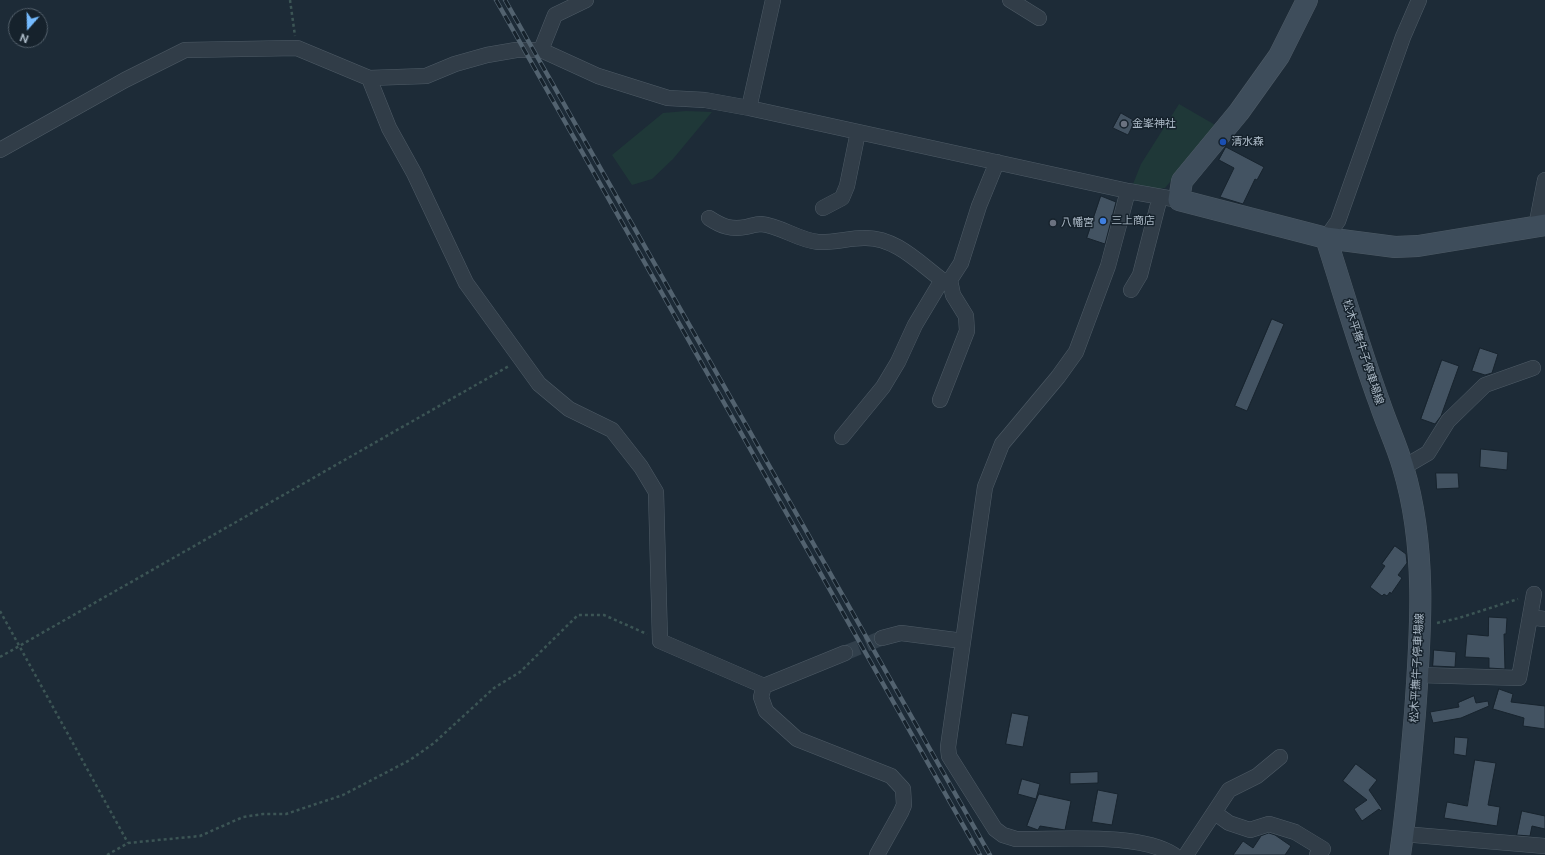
<!DOCTYPE html>
<html>
<head>
<meta charset="utf-8">
<style>
	body { margin:0 }
	#map { position:relative; width:1545px; height:855px; overflow:hidden; background:#1d2b37; font-family:"Public Sans",sans-serif }
	canvas { display:block }
	.north { position:absolute; left:8px; top:8px; width:40px; height:40px; box-sizing:border-box; background:#16222c; border:1px solid #515e69; border-radius:50%; rotate:200deg; font-size:11px; font-weight:700; line-height:16px; text-align:center; color:#aab8c5 }
	.north::after { content:''; display:block; margin:auto; width:14px; height:18px; background:#75bbff; clip-path:polygon(50% 0,100% 100%,50% 72%,0 100%) }
</style>
</head>
<body>
<div id="map">
<canvas width="1545" height="855"></canvas>
<div class="north">N</div>
</div>
<script>
const c = document.querySelector('canvas').getContext('2d');
c.lineJoin = 'round';
function fill(path, color) {
  c.fillStyle = color;
  c.fill(path, 'evenodd');
}
function stroke(path, color, width, dash) {
  c.strokeStyle = color;
  c.lineWidth = width;
  c.lineCap = dash ? 'butt' : 'round';
  c.setLineDash(dash || []);
  c.stroke(path);
}
function drawText(font, color, halo, rows, align = 'center') {
  c.font = font + ' "Public Sans","Noto Sans JP",sans-serif';
  c.lineWidth = 3;
  c.setLineDash([]);
  c.textBaseline = 'middle';
  c.strokeStyle = halo;
  c.fillStyle = color;
  for (const [text, x, y, turn = 0] of rows) {
    c.save();
    c.translate(x, y);
    c.rotate((+turn || 0) * Math.PI / 180);
    c.textAlign = isNaN(turn) ? turn : align;
    if (halo) c.strokeText(text, 0, 0);
    c.fillText(text, 0, 0);
    c.restore();
  }
}
fill(new Path2D(`
	M1179,104L1217,126L1165,188L1157,189L1133,184L1141,164Z
	M686,111L712,112L673,159L652,179L632,185L612,155L663,113Z`), '#1f3838');
const building = new Path2D(`
	M1121,113L1135,121L1128,135L1113,128Z
	M1226,147L1264,167L1257,180L1255,179L1243,204L1220,197L1234,168L1219,160Z
	M1101,196L1116,202L1105,244L1087,238Z
	M1272,319L1284,324L1247,411L1235,406Z
	M1480,348L1498,354L1492,373L1485,375L1472,371Z
	M1442,360L1459,366L1441,416L1435,424L1421,419Z
	M1481,449L1508,452L1507,470L1480,467Z
	M1436,473H1458L1459,488L1437,489Z
	M1395,546L1406,554L1407,563L1398,575L1402,578L1391,594L1390,592L1387,596L1384,594L1382,596L1370,587L1385,566L1382,564Z
	M1489,617L1507,618L1506,634H1504L1505,669L1489,668V658L1465,657L1467,634L1488,636Z
	M1434,650L1456,652L1455,667L1433,666Z
	M1499,689L1513,694L1511,702L1545,706V729L1523,726L1524,718L1493,709Z
	M1474,696L1476,703L1488,701L1489,706L1461,718L1433,723L1430,712L1459,707L1458,703Z
	M1012,713L1029,716L1023,747L1006,744Z
	M1455,737L1468,738L1466,756L1454,754Z
	M1475,760L1496,763L1488,805L1500,807L1497,826L1444,818L1447,802L1467,806Z
	M1356,764L1377,780L1369,790L1382,809L1381,811L1379,809L1362,821L1354,809L1367,800L1343,781Z
	M1098,772V783L1070,784V773Z
	M1022,779L1040,784L1036,799L1018,794Z
	M1098,790L1118,794L1112,825L1092,822Z
	M1039,794L1071,801L1065,830L1040,826L1038,830L1027,826Z
	M1522,811L1545,816V829L1532,826L1530,836L1517,835Z
	M1269,833L1275,835L1291,846L1285,855H1233L1243,841L1253,848L1261,836Z`);
fill(building, '#435362');
stroke(building, '#18242e', 1);
stroke(new Path2D(`
	M845,653L882,638`), '#32404c', 15, [15, 8]);
const street = new Path2D(`
	M1010,0L1039,18
	M541,50L555,15L586,0
	M369,78L389,128L414,173L466,283L539,384L569,409L612,430L641,467L656,492L660,641L764,686L845,653
	M749,108L773,0
	M0,150L125,80L185,50L297,48L369,78L426,76L455,64L487,55L516,50H541L598,76L668,98L705,100L749,108L1128,191L1179,200
	M1128,191L1108,266L1076,352L1058,377L1002,444L985,487L948,747L949,756L995,829L1003,835L1016,839C1059,840 1139,832 1174,855
	M823,208L842,198L847,186L858,132
	M709,218C721,226 731,230 746,227C751,226 756,224 761,224C781,226 798,240 818,242C833,243 849,238 864,238C895,237 918,262 942,280H950L961,263L979,206L997,162
	M1536,227L1545,180
	M1326,238L1338,221L1403,37L1419,0
	M1131,290L1140,275L1160,197
	M940,400L967,331L966,316L953,295L950,280
	M842,437L883,387L898,362L915,325L942,280
	M1404,467L1428,453L1448,421L1485,385L1533,368
	M1530,617L1544,619
	M882,638L901,633L963,641
	M1418,675L1519,678L1534,594
	M764,686L761,697L766,711L797,739L891,776L903,789L904,805L901,812L877,855
	M1215,813L1229,823L1250,830L1269,824L1295,832L1323,849L1317,855
	M1403,834L1545,846
	M1186,855L1229,790L1257,776L1280,757`);
const secondary = new Path2D(`
	M1307,0L1279,56L1239,112L1182,181L1179,200L1326,238L1395,247L1418,246L1545,225
	M1326,238C1344,294 1360,350 1380,404C1387,425 1397,446 1403,467C1427,546 1421,631 1415,713C1411,760 1407,808 1400,855`);
stroke(street, '#4e5b66', 16);
stroke(secondary, '#4e5b66', 22);
stroke(new Path2D(`
	M290,0L295,36
	M0,611L128,843
	M1437,623L1459,618L1518,599
	M0,657L509,366
	M107,855L128,843L200,836L243,817L263,814H286L343,795L410,760L434,743L494,688L520,672L578,615H604L647,634`), '#3c5555', 2.5, [3, 3]);
stroke(street, '#313d48', 15);
stroke(secondary, '#3e4d5b', 21);
const rail = new Path2D(`
	M496,0L980,855
	M505,0L990,855`);
stroke(rail, '#52626f', 4.5);
stroke(rail, '#16222c', 3, [9]);
for (const [x, y, r, color] of [
	[1124,124,4,"#6b7280"],
	[1223,142,4,"#1a4fb4"],
	[1103,221,4,"#3f7fe0"],
	[1053,223,4,"#6b7280"]
]) {
  const dot = new Path2D();
  dot.arc(x, y, r, 0, 2 * Math.PI);
  c.fillStyle = color;
  c.fill(dot);
  stroke(dot, '#16222c', 1.5);
}
drawText('11px', '#aab8c5', '#16222c', [
	["金峯神社",1132,124],
	["清水森",1231,142],
	["三上商店",1111,221],
	["八幡宮",1061,223]
], 'left');
drawText('11px', '#aab8c5', '#16222c', [
	["松木平撫牛子停車場線",1363,352,72],
	["松木平撫牛子停車場線",1417,668,-87]
]);
</script>
</body>
</html>
